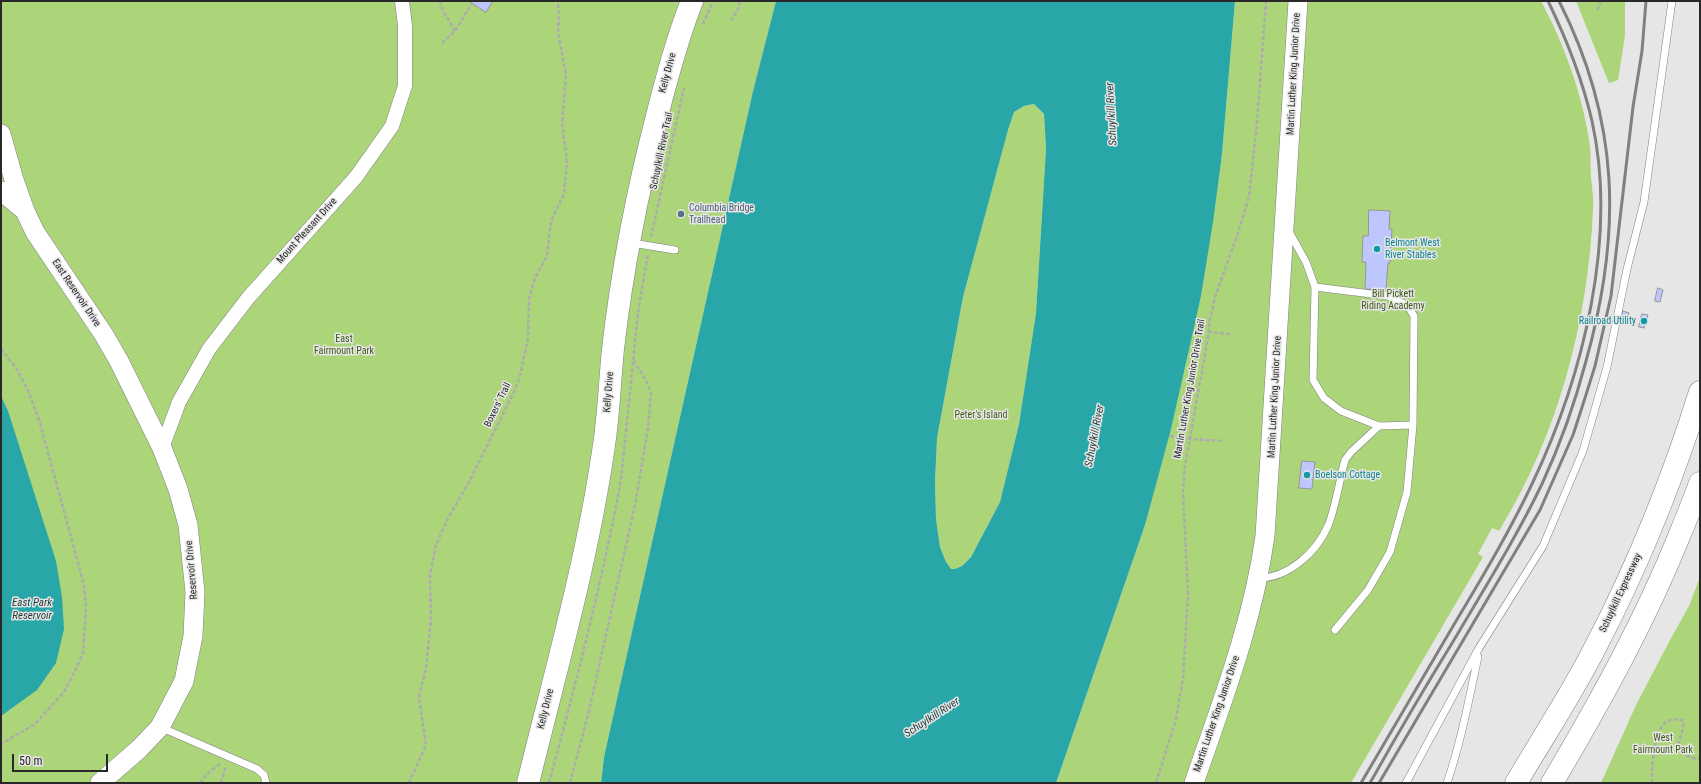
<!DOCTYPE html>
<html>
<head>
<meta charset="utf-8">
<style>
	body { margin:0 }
	#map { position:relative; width:1701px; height:784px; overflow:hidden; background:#e6e6e7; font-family:"Roboto Condensed",sans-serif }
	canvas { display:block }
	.frame { position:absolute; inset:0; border:2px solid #282828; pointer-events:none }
	.scale { position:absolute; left:12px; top:754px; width:96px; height:18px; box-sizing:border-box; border:2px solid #282828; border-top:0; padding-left:5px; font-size:12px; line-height:14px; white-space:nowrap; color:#282828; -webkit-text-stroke:3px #e6e6e7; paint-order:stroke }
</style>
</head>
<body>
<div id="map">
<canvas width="1701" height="784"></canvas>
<div class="frame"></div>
<div class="scale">50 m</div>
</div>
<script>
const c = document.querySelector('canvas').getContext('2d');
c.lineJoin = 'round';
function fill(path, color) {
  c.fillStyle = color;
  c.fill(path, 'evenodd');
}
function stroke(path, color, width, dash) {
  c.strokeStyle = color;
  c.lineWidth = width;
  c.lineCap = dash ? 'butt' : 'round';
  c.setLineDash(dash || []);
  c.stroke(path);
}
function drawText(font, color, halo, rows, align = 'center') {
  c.font = font + ' "Roboto Condensed",sans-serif';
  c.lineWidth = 3;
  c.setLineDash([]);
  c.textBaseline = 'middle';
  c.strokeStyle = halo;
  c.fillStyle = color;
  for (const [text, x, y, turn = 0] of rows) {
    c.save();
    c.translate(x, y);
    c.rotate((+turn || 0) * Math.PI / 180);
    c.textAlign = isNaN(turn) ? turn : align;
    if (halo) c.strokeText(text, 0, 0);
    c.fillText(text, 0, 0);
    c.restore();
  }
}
fill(new Path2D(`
	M1,1H776L753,91L604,757L601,783H1Z
	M1235,1H1541C1565,46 1583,96 1590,146C1591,156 1590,167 1591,177C1592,187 1594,199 1593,210C1588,322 1558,435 1499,531L1492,528L1478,554L1483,557L1351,783H1056L1145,525L1201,296L1222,154Z
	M1576,1H1625V36L1618,80L1609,83Z
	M1034,104L1044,114L1046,149L1036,313L1019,424L1000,502L971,557L962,566L955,569H950L946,562L940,547L936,519L935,482L937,438L963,297L1008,130L1014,112L1024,106Z
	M1700,577V783H1601L1636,705L1670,640L1689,606Z`), '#acd57a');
fill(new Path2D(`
	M776,1H1235L1222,154L1213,222L1201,296L1171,429L1145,525L1056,783H601L604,757L753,91ZM1034,104L1044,114L1046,149L1036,313L1019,424L1000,502L971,557L962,566L955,569H951L946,562L940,547L936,519L935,482L937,438L963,297L1008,130L1014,112L1024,106Z
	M1,396L8,411L56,561L62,597L64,629L56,663L37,690L1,716Z`), '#29a6a7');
const building = new Path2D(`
	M469,1H493L486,12Z
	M1369,210L1390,211L1389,229H1392L1390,263H1388L1386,290L1365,289L1366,262H1362L1363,236H1368Z
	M1658,288L1663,290L1660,302L1655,301Z
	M1623,311L1629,313L1627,321L1621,320Z
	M1642,314L1648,315L1644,328L1639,327Z
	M1302,461L1315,462L1312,489L1299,488Z`);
fill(building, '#bdc7fe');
stroke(building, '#969697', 1);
const lane = new Path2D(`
	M1288,230L1306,262L1315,287L1313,380L1324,398L1341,411L1379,426L1413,425L1414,316L1408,306L1388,296L1315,287
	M632,243L675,250
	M1259,578C1288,578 1316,553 1328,526C1336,506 1339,482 1345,460L1351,452L1379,426
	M1335,630L1368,590L1390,552L1407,492L1413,425
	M160,727L257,769L264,775L266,783
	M1406,783L1479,648L1543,546L1583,451L1607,367L1627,269L1644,202L1672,1
	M1447,783C1461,742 1469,699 1478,657`);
const street = new Path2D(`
	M162,448L179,402L209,349L248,298L356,177L392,126L405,86V26L402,1`);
const secondary = new Path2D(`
	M1,134L14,180L25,211L35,232L104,335L119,361L162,448L178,489L188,525L195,592L193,636L184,681L160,727L139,749L100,783
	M1,191L24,210
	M1194,783C1222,702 1253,622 1265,536L1298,1`);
const primary = new Path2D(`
	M528,783C556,669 589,555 605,438C609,408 610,379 613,349C622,271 637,193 657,116C667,77 677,39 692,1`);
const highway = new Path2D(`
	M1516,783C1543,737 1573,692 1597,644C1639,563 1673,478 1700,392
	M1552,783C1600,702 1645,621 1680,534C1687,517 1694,500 1700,483`);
stroke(lane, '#808081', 8);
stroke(street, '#808081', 15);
stroke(secondary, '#808081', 20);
stroke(primary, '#808081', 23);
stroke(highway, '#808081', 23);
stroke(new Path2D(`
	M440,1L442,9L455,31
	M1597,10L1601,1
	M731,21L739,7L740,1
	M703,24L713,1
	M442,43L455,31L472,3
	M651,237L684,88
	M1208,332L1230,334
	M1,349L16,368L28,390L40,423L84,585L86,607L83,653L75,671L64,692L35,724L1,744
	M1170,436L1190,439L1224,441
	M200,783L207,774L221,763
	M221,783L226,766
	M409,783L426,745L419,697L426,668L431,620L430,574L436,545L448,518L468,484L514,392L520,376L528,338L529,299L535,278L547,256L551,221L564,194L567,161L562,123L566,75L558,32L559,17L558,1
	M549,783C576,683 602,582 621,480L638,313L648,254
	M570,783L589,711L635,505L648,428L651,393L646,380L633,360
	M1156,783L1176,719L1183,679L1188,594L1183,491L1185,466L1208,337L1210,318L1216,294L1236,239L1249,197L1257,123L1266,1
	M1652,783C1651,768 1654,731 1666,722C1671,719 1677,719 1682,720C1686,730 1677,739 1679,749L1691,758L1700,759`), '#acacad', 2.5, [4, 2]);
stroke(lane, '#fff', 7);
stroke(street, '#fff', 14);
stroke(secondary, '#fff', 19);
stroke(primary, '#fff', 22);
stroke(highway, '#fff', 22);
stroke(new Path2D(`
	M1361,783C1390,733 1420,683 1449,633C1478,584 1508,535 1532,484C1583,377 1618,238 1592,121C1582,78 1567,40 1548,1
	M1370,783C1397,735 1425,687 1454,640C1484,589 1516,538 1542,484C1560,445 1575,403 1586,361C1622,233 1620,121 1559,1
	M1379,783L1540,510L1573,435L1585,398L1595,366L1611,296L1633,107L1642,51L1646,1`), '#808080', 3);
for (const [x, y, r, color] of [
	[681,214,4,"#5c6f8a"],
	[1377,249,4,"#0f9aa8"],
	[1644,321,4,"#0f9aa8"],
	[1307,475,4,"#0f9aa8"]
]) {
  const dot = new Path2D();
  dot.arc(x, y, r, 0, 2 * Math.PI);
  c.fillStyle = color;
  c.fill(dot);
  stroke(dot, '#e6e6e7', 1.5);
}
drawText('10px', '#282828', '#e6e6e7', [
	["Kelly Drive",668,73,-75],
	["Martin Luther King Junior Drive",1294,74,-87],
	["Schuylkill River Trail",662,151,-78],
	["Mount Pleasant Drive",307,231,-48],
	["East Reservoir Drive",76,293,56],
	["Martin Luther King Junior Drive Trail",1190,389,-80],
	["Kelly Drive",609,392,-85],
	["Martin Luther King Junior Drive",1275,397,-87],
	["Boxers' Trail",498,405,-64],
	["Reservoir Drive",192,570,-95],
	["Schuylkill Expressway",1621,593,-65],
	["Kelly Drive",546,709,-76],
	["Martin Luther King Junior Drive",1217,714,-71]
]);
drawText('10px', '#4e5e75', '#e6e6e7', [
	["Columbia Bridge",689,208],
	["Trailhead",689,220]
], 'left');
drawText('10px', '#0d838f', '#e6e6e7', [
	["Belmont West",1385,243],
	["River Stables",1385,255],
	["Railroad Utility",1636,321,"right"],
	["Boelson Cottage",1315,475]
], 'left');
drawText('10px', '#3f5918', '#e6e6e7', [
	["Bill Pickett",1393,294],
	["Riding Academy",1393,306],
	["East",344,339],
	["Fairmount Park",344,351],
	["Peter's Island",981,415],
	["West",1663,738],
	["Fairmount Park",1663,750]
]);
drawText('italic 11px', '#233d3d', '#e6e6e7', [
	["Schuylkill River",1112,114,-93],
	["Schuylkill River",1095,436,-79],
	["East Park",32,603],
	["Reservoir",32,616],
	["Schuylkill River",932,718,-33]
]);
</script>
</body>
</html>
